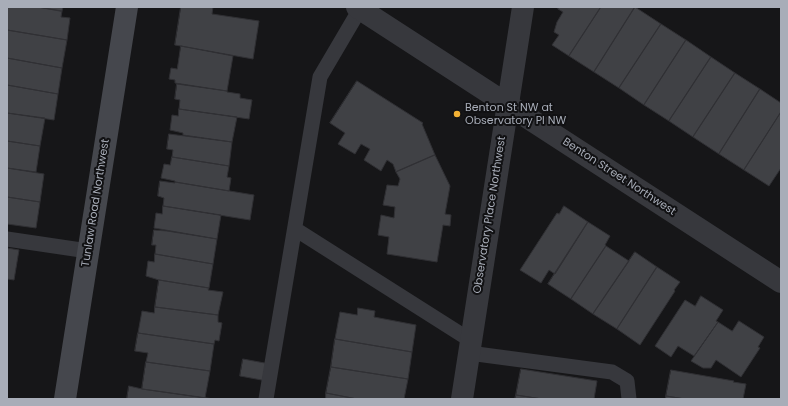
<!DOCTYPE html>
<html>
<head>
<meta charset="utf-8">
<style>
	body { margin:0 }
	#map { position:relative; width:788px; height:406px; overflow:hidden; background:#161618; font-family:Poppins,sans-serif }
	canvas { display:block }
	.frame { position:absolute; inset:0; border:8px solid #a8adb8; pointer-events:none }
</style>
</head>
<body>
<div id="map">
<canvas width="788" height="406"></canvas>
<div class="frame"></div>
</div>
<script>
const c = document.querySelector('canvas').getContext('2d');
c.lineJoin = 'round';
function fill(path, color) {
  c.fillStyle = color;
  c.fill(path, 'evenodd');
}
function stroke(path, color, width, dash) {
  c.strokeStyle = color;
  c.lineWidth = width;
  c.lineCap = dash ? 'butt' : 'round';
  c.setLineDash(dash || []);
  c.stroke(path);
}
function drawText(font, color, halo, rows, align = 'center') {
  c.font = font + ' Poppins,sans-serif';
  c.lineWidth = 4;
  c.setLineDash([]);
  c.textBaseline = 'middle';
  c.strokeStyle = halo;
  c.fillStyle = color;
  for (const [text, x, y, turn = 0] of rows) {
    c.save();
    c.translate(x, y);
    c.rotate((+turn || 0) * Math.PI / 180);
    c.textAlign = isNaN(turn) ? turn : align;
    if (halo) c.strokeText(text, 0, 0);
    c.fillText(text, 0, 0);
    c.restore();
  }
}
const building = new Path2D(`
	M7,7H38L62,11L61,17L70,18L67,40L7,30Z
	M38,7H63L62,11Z
	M181,7H213L212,14L259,21L253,59L175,45Z
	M559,7H601L569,56L552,45L559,35L554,32L557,22L563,12L558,9Z
	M601,7H635L594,72L569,56Z
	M635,7L661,24L619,88L594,72Z
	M661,24L686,40L644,105L619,88Z
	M7,30L67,40L62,68L7,58Z
	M686,40L711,57L669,121L644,105Z
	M181,46L233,56L227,91L175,83V80L169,79L171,68L177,69Z
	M711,57L735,73L693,137L669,121Z
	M7,58L62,68L58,94L7,85Z
	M735,73L760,89L719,154L693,137Z
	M357,81L423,123L422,124L435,155L396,172L393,164L387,160L381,171L364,160L370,149L361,144L355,154L338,144L345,133L330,123Z
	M177,84L227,91V92L240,94V98L252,100L249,119L179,109L180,100L175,99Z
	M7,85L58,94L54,120L7,113Z
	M760,89L781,103V112L744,170L719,154Z
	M179,109L237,117L232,142L183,135V133L170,130L172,115L178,116Z
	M781,112V168L769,186L744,170Z
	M7,113L45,118L40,146L7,141Z
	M169,134L232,142L229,166L172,157L173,150L167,149Z
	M7,141L40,146L36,172L7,168Z
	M435,155L450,186L445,214L451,215L450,226L443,225L437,262L387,254L389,237L378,235L381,215L394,218L395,207L383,205L387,185L398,186L400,179L396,172Z
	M172,157L229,166L227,177L231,178L229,191L175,182V181L161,178L164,164L170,165Z
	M7,168L44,174L40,202L7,197Z
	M160,181L175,183V182L254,195L250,220L163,206L164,198L158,196Z
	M7,197L40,202L36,228L7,224Z
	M163,206L221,215L217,239L154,228L156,213L162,214Z
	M564,206L588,222L555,274L549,270L541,283L520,270L557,213L559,214Z
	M588,222L610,236L605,245L606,246L571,299L548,284Z
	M154,230L167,231L217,239L213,264L155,254L156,245H152Z
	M606,246L629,261L593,314L571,299Z
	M7,248L19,250L14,280L7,279Z
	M635,252L657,267L617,329L593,314Z
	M155,254L213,264L209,288L159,280L146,276L148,261L154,262Z
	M657,267L680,282L674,290L675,291L640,345L617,329Z
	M159,280L209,288L208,290L223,292L218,315L155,307Z
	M701,296L723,310L716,321L718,322L694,356L678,346L671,357L655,346L685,300L695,306Z
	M155,307L218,315V322L222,323L219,341L215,340L214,344L138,333L142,311L154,313Z
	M358,308L375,311L374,317L416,325L412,352L335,339L340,312L357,315Z
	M739,321L764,337L758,347L760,348L741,377L716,360L711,368H703L691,361L718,322L732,331Z
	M138,333L214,344L210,371L146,362L148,353L135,351Z
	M335,339L412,352L408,379L331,367Z
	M243,359L270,364L267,381L240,376Z
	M146,362L210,371L205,398L142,389Z
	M331,367L408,379L404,399H357L326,393Z
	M521,369L597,381L594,399H542L516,395Z
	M671,370L734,381L733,382L746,384L743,399H685L666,396Z
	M129,386L142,389L214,399H127Z
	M326,393L357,399H326Z
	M516,395L542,399H515Z
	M666,396L685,399H666Z`);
fill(building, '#404145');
stroke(building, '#303034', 1);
stroke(new Path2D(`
	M295,229L470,340
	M7,239L88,251
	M469,353L612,372L627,381L629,399
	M266,399L320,77L360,9`), '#37383d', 15);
stroke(new Path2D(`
	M357,7L781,282
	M462,399L514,65L523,7`), '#37383d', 22);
stroke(new Path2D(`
	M65,399L127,7`), '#45474d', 22);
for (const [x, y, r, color] of [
	[457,114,4,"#f2b134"]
]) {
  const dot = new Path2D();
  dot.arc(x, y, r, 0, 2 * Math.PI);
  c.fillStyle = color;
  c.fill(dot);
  stroke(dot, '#111113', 1.5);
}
drawText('11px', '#a8adb8', '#111113', [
	["Benton St NW at",465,108],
	["Observatory Pl NW",465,121]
], 'left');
drawText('11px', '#a8adb8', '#111113', [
	["Benton Street Northwest",619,177,33],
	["Tunlaw Road Northwest",96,203,-81],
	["Observatory Place Northwest",490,215,-81]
]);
</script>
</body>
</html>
